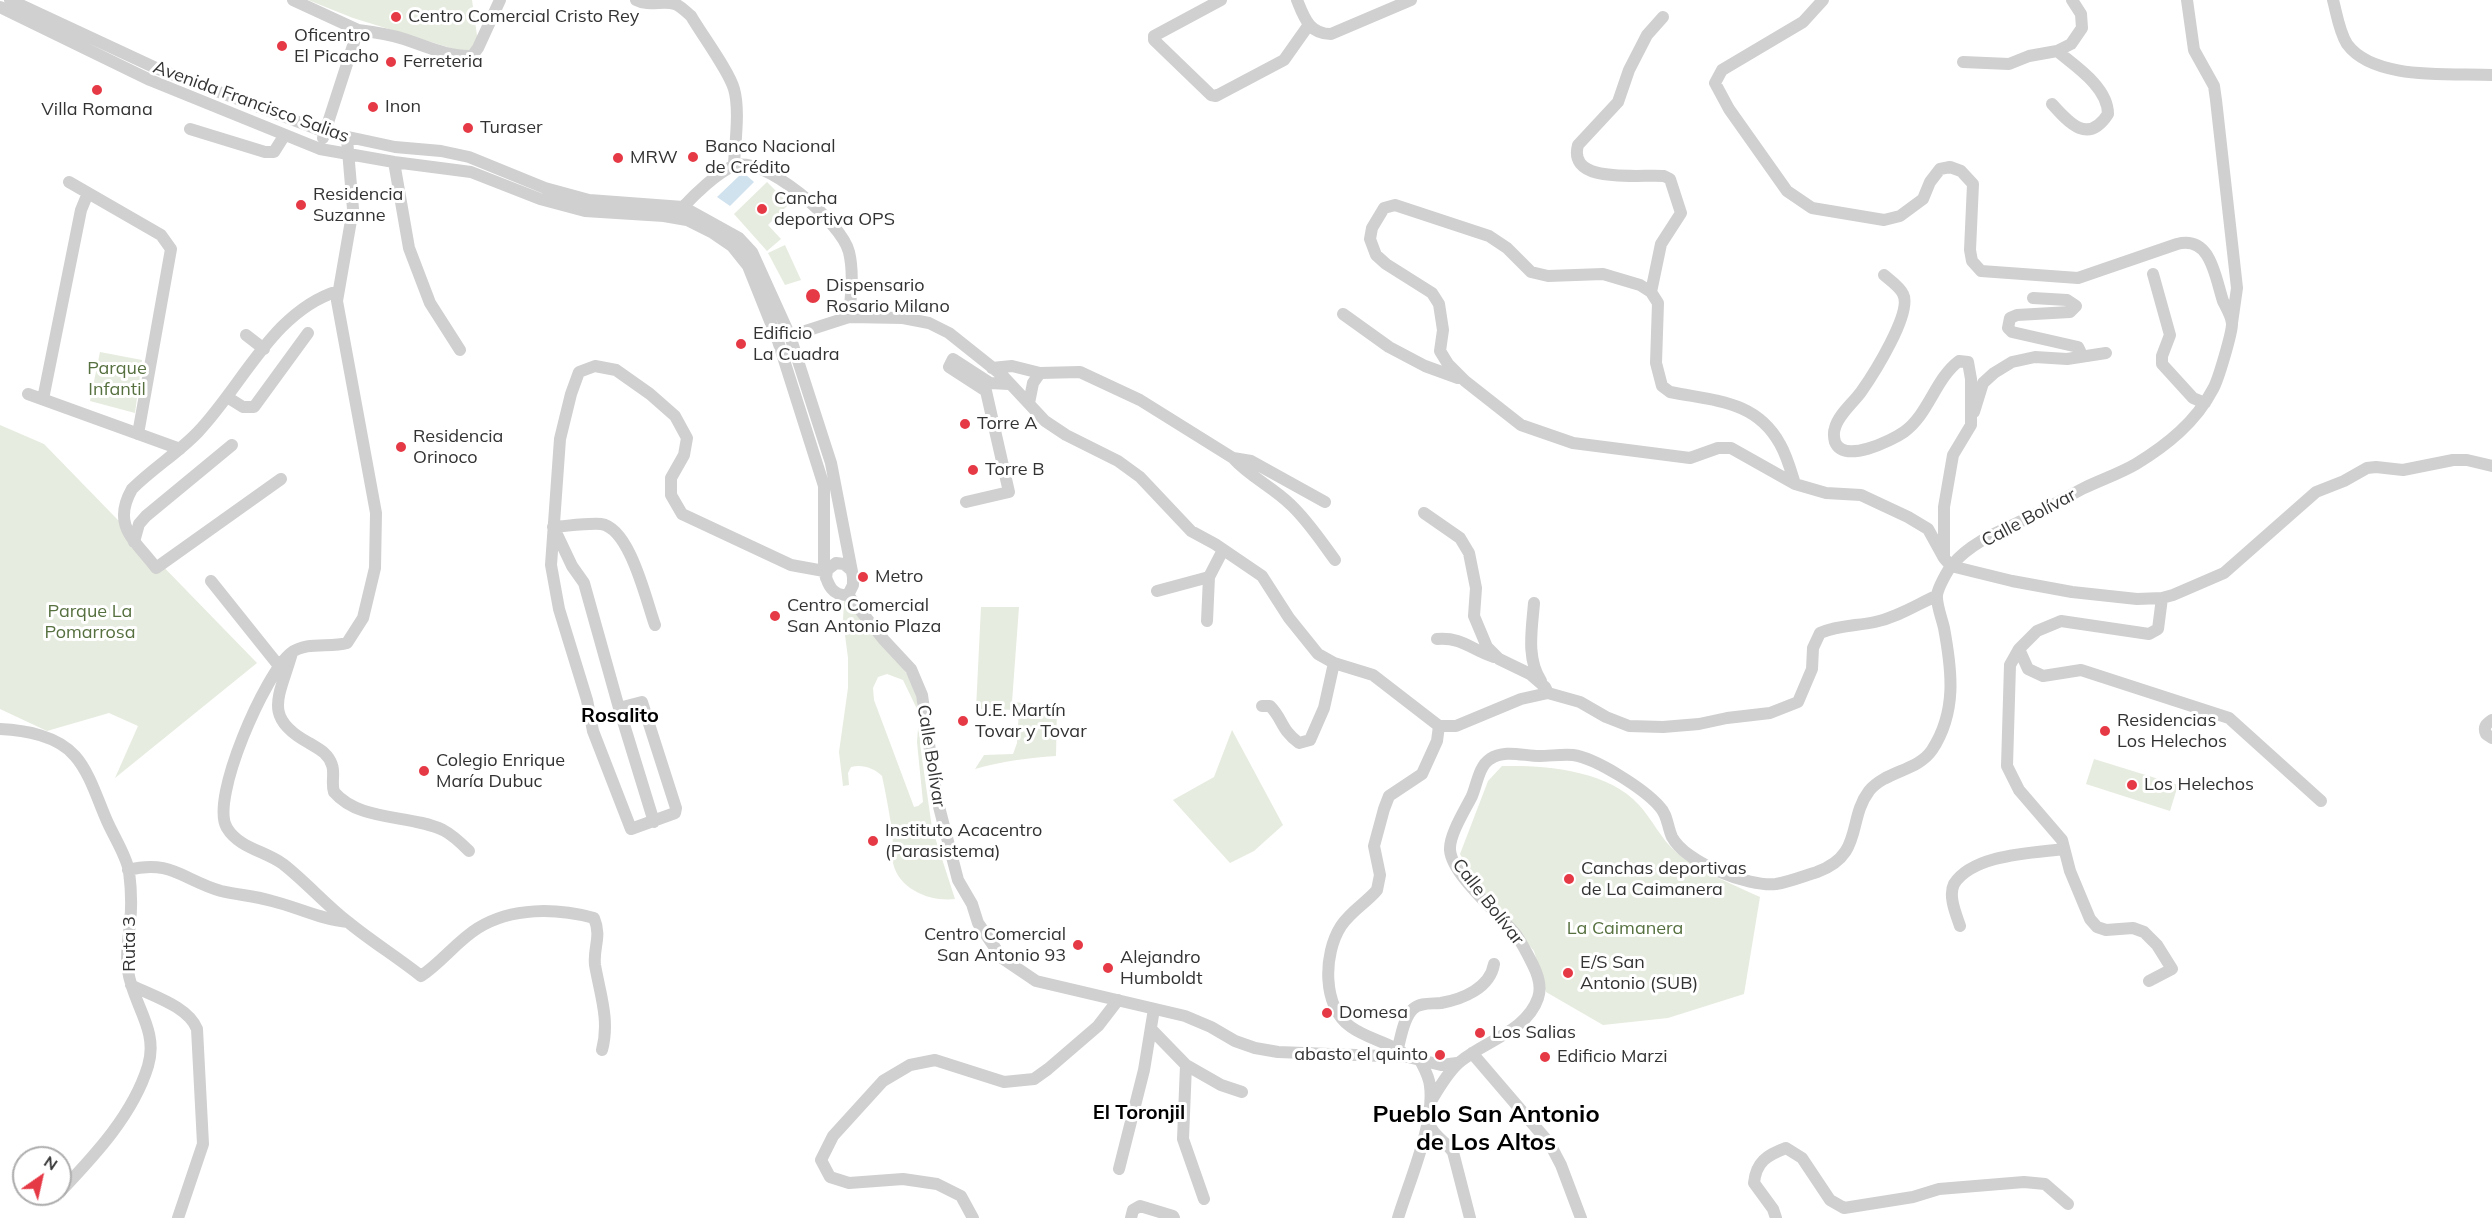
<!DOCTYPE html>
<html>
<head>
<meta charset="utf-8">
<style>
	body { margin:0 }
	#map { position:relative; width:2492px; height:1218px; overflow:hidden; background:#fff; font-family:Mulish,sans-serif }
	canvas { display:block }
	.north { position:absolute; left:12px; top:1146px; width:60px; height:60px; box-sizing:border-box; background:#fff; border:2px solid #adadad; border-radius:50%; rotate:34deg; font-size:16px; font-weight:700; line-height:24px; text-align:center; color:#333 }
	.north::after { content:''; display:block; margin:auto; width:21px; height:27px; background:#e63946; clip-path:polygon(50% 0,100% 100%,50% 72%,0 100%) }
</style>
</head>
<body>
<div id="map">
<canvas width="2492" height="1218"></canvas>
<div class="north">N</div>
</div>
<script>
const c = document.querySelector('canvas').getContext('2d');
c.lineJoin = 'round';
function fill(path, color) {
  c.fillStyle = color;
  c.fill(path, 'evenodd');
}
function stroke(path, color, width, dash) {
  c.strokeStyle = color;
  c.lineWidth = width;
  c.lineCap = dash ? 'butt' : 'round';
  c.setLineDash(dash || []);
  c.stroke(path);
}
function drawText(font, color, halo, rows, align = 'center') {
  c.font = font + ' Mulish,sans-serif';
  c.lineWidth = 6;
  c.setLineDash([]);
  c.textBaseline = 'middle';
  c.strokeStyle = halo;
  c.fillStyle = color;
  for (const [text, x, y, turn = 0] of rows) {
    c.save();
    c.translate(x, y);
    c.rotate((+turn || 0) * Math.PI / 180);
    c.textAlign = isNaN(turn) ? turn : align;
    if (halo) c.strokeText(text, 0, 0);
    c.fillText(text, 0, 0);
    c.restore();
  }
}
fill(new Path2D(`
	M308,0H472L480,57L353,18Z
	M767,182L789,204L768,225L781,239L767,251L734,214Z
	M785,245L801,280L785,285L768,253Z
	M100,352L142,360L135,413L90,401Z
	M0,425L44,444L257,663L115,778L138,726L109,713L47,731L0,709Z
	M844,599C864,621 923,677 917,709L903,680L887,674L878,677L873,688L874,700L914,807L918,806L923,802L917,742L919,715L920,744L932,828L955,899C931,902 899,890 893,863C891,853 894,841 892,830C889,812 886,794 882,776C874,768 862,764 851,767L848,773L849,785L843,786L839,752L848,688V658L843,620Z
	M981,607H1019L1012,702L1057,706L1056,756C1028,758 1002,761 975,769L984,755L1013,754L1017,743L1019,710L976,709Z
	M1232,730L1283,825L1254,851L1230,863L1173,800L1214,777Z
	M2094,759L2178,785L2170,811L2086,784Z
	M1502,766C1546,765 1608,770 1639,805C1652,819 1661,839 1676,852C1700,872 1732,884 1760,897L1744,994L1668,1018L1603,1025L1546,992L1534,951L1473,879L1460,854L1488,781Z`), '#e6ecdf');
fill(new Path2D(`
	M746,175L754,182L730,206L717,197L739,176Z`), '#cfe2ee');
stroke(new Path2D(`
	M10,0L158,69L325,132L395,147L441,151L469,157L545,188L589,200L683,207L739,238L752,252L790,336L831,463L853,577V585L848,595
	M293,0L358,30L323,138
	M636,0C649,7 663,0 675,4C681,6 686,12 691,16C702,35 729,71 734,89C740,110 735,143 734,165
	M1221,0L1154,36V40L1211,95L1216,96L1284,60L1308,26
	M1297,0C1304,17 1309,34 1331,34L1411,0
	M2187,0L2194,50L2214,86L2216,100L2237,288L2232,323
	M2333,0C2337,15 2339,31 2347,44C2374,81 2451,73 2492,75
	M0,7L150,80L320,149L394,162L471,172L540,199L585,211L664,216L687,220L713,233L732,246L748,266L778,341L824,486V571C828,585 832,596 848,595
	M358,30C374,32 389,34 404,39C426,46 448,57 472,56L478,48L500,0
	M1963,62L2009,64L2029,56L2057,51L2071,44L2082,28L2081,14L2072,0
	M2052,104C2069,123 2088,145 2108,114C2108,87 2075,66 2057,51
	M190,129L265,152H274L284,136
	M347,139L353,209L337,301L376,513L375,568L363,618L347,643C329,648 307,641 291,653C266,672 209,800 227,828C239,848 265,851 283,864C306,882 325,904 348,922C371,941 397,957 421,976C442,962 457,941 478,928C512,907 556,908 594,918C602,937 593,947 595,965C600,994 610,1020 602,1050
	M394,162L409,248L430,303L460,350
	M69,182L161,235L171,249L138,434
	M683,207C695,194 717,173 733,166C763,153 842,223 849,252C854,273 851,295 849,317
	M2153,274L2170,335L2162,356V364L2193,398L2205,403
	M1884,275C1890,280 1900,287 1903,294C1913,312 1873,375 1861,392C1853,403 1838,415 1835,428C1833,433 1834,438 1835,442C1844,464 1891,441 1904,432C1929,414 1935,379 1959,361L1968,362L1971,379V425L1953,455L1944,507V558L1951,566L2012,581L2072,592L2137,599L2162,598L2173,595L2224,573L2316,492L2344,481L2367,468L2376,467L2403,470L2453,460H2467L2492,466
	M1651,292L1661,244L1681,213L1670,179L1664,176C1640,174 1567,185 1578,145L1618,102L1629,70L1647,35L1663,17
	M2033,298L2067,300L2076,306L2070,312L2017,315L2010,318L2008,328L2012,332L2078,347L2080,351L2077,357
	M1343,314L1389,347L1425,366L1458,378
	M246,335L264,349
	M790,336L849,317L903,318L929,323L949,333L1003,376L1045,421L1066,435L1118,461L1140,477L1191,531L1215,544L1262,576L1289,618L1318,654L1334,663L1373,675L1439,726H1456L1521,699L1548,693L1580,702L1606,717L1629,726L1663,727L1699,724L1727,718L1770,713L1798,702L1812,669L1813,648L1820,633C1838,625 1856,626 1875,622C1898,617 1916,605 1936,596
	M992,368L1012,366L1040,373L1080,372L1140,400L1233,458C1250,477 1273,487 1291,505C1308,521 1321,541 1335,560
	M28,394L180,449
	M227,397L243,407H254L308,333
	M43,399L81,210L88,193
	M1029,403L1033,383L1040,373
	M1974,412L1983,383L1994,373L2012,362L2035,357L2067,359L2106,353
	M1233,458L1251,461L1325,502
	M281,479L156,568C135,540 111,526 132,489C153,468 178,453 198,432C243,385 273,311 338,291
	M1795,484C1791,471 1787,456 1780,444C1756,400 1714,401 1670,392L1662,386L1656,363L1658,303L1651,292L1640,285L1603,274L1548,276L1531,272L1507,248L1489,236L1395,205L1384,208L1372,228L1370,239L1376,255L1386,264L1432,293L1439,304L1443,330L1440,351L1448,364L1465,381L1521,425L1573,443L1690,458L1718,448H1731L1795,484L1826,493L1861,495L1908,517L1928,529L1944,558
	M966,502L1009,492L986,391L949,367L953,359L990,383L1009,384
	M1424,513L1460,538L1469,553L1476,588L1474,616L1487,647L1499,659L1530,674L1545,687L1548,693
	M553,527C568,526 586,523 601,524C630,528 646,600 655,625
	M554,528L572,566L584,583L619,708
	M134,542L139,524L146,516L232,445
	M826,578L827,570L836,563L844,564L851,570
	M211,581L279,666
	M1157,591L1209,577
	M848,595L884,640L911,669L922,695L937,799L958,880L972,904L978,923L1002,958L1036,981L1185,1016L1211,1027L1235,1041L1255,1048L1278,1052L1408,1057L1441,1065L1457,1063
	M2162,598L2158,629L2149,634L2061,621L2037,631L2019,649L2028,669L2043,676L2081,670L2229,718L2321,801
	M1534,603C1532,629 1526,658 1541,681
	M1207,621L1209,577L1223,550
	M1437,639C1463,637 1471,650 1494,657
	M2019,649L2010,665L2007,766L2019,790L2062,840L2070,871L2090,919L2097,927L2106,930L2133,928L2144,932L2157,945L2172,969L2149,981
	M292,653C280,696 261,717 309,743C319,749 328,753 332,765C335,773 331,783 334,792C360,822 409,814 443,830C453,835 461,843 469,851
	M1262,706H1270C1283,719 1281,730 1299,743L1310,740L1324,708L1334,663
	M2492,720C2486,724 2483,727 2486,734L2492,738
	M0,729C25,730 58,736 75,756C90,773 98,801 107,821C114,837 126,855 129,871C131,887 132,906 130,922C129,939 125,954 128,971C133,1005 159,1030 148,1066C133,1115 94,1156 60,1192
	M654,822L619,708L642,702L676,808L675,813L631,829L593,731L587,700L559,609L551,565L560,439L571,394L579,372L595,366L616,370L650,394L675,416L687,438L684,455L671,478V495L682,514L791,565L824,571
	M128,870C171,859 183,880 221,891C238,895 255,896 272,901C297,907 322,920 348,922
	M1960,926C1956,914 1948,896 1954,884C1973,854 2033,853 2064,849
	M131,985C152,996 188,1006 197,1029L203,1144L178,1218
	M1151,1029L1186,1065L1183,1139L1204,1199
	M1398,1048C1401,1036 1404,1017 1413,1009C1420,1002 1432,1004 1441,1003C1463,999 1490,988 1494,964
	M1472,1053L1550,1144L1561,1165L1581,1218
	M1408,1057C1391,1042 1369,1040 1351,1027C1322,1007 1323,954 1341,926C1351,911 1366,903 1377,890L1380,875L1374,846L1384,809L1389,796L1422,774L1437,741L1439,726
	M1186,1065L1221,1085L1242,1092
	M1431,1101C1439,1088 1449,1070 1461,1061C1485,1041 1527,1031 1538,998C1542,987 1538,975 1533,965C1528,955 1523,945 1517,936C1501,915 1452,876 1450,850C1449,835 1465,810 1472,796C1477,784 1479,766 1490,759C1504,749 1524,756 1539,756C1550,756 1562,754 1573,755C1596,758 1644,789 1659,806C1668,815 1667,826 1672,837C1686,863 1748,887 1776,884C1789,882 1804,876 1817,872C1864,855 1847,820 1869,791C1885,771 1918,771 1932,750C1957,712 1952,671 1944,628C1942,619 1936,604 1937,595C1938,588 1947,571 1952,565C1972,541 2003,530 2030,517C2048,508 2065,498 2082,489C2100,480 2119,474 2136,464C2167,445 2196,422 2213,389C2218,381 2232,333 2232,324C2232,317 2226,307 2223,301C2215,277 2211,235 2177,244L2078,278L1981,271L1972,261L1970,250L1973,184L1961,171L1950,167L1940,169L1930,182L1923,199L1900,216L1884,220L1812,208L1787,191L1729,109L1715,83L1722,70L1803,22L1823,0
	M1428,1121C1432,1135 1445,1141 1453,1152L1470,1218
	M1119,1169L1144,1070L1154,1009
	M973,1218L961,1196L937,1184L903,1179L849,1183L830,1177L821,1160L833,1136L883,1081L910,1065L935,1060L1004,1082L1034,1079L1048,1069L1098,1026L1118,1000
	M1131,1218L1133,1210L1140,1206L1173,1216L1174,1218
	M1398,1218C1409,1182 1435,1123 1430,1086C1429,1076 1424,1068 1420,1060
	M1776,1218L1773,1209L1754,1183C1756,1162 1767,1155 1786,1148L1802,1158L1830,1200L1844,1208L1913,1197L1939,1189L2024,1182L2045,1184L2068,1204`), '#d0d0d0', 12);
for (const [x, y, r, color] of [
	[396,17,6,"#e63946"],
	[282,46,6,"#e63946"],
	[391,62,6,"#e63946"],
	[97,90,6,"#e63946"],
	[373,107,6,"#e63946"],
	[468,128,6,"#e63946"],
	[693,157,6,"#e63946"],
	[618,158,6,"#e63946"],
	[301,205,6,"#e63946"],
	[762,209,6,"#e63946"],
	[813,296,8,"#e63946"],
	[741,344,6,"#e63946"],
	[965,424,6,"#e63946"],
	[401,447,6,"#e63946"],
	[973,470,6,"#e63946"],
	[863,577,6,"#e63946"],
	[775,616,6,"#e63946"],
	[963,721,6,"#e63946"],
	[2105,731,6,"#e63946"],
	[424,771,6,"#e63946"],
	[2132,785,6,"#e63946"],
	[873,841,6,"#e63946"],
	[1569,879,6,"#e63946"],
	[1078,945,6,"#e63946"],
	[1108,968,6,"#e63946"],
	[1568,973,6,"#e63946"],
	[1327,1013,6,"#e63946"],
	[1480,1033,6,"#e63946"],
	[1440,1055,6,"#e63946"],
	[1545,1057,6,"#e63946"]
]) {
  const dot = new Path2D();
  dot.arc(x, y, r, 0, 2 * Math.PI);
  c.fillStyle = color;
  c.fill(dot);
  stroke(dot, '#fff', 2);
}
drawText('18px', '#333', '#fff', [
	["Centro Comercial Cristo Rey",408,17],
	["Oficentro",294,36],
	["El Picacho",294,57],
	["Ferreteria",403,62],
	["Inon",385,107],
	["Villa Romana",97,110,"center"],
	["Turaser",480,128],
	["Banco Nacional",705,147],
	["de Crédito",705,168],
	["MRW",630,158],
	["Residencia",313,195],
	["Suzanne",313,216],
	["Cancha",774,199],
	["deportiva OPS",774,220],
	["Dispensario",826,286],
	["Rosario Milano",826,307],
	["Edificio",753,334],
	["La Cuadra",753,355],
	["Torre A",977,424],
	["Residencia",413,437],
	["Orinoco",413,458],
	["Torre B",985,470],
	["Metro",875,577],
	["Centro Comercial",787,606],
	["San Antonio Plaza",787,627],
	["U.E. Martín",975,711],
	["Tovar y Tovar",975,732],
	["Residencias",2117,721],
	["Los Helechos",2117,742],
	["Colegio Enrique",436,761],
	["María Dubuc",436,782],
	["Los Helechos",2144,785],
	["Instituto Acacentro",885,831],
	["(Parasistema)",885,852],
	["Canchas deportivas",1581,869],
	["de La Caimanera",1581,890],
	["Centro Comercial",1066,935,"right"],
	["San Antonio 93",1066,956,"right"],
	["Alejandro",1120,958],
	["Humboldt",1120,979],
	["E/S San",1580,963],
	["Antonio (SUB)",1580,984],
	["Domesa",1339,1013],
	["Los Salias",1492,1033],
	["abasto el quinto",1428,1055,"right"],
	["Edificio Marzi",1557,1057]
], 'left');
drawText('18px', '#333', '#fff', [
	["Avenida Francisco Salias",251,102,20],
	["Calle Bolívar",2029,518,-28],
	["Calle Bolívar",931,756,81],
	["Calle Bolívar",1488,902,52],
	["Ruta 3",130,944,-90]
]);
drawText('18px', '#56703f', '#fff', [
	["Parque",117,369],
	["Infantil",117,390],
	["Parque La",90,612],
	["Pomarrosa",90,633],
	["La Caimanera",1625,929]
]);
drawText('bold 20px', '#000', '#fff', [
	["Rosalito",620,716],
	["El Toronjil",1139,1113]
]);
drawText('bold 24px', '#000', '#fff', [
	["Pueblo San Antonio",1486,1115],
	["de Los Altos",1486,1143]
]);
</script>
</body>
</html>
